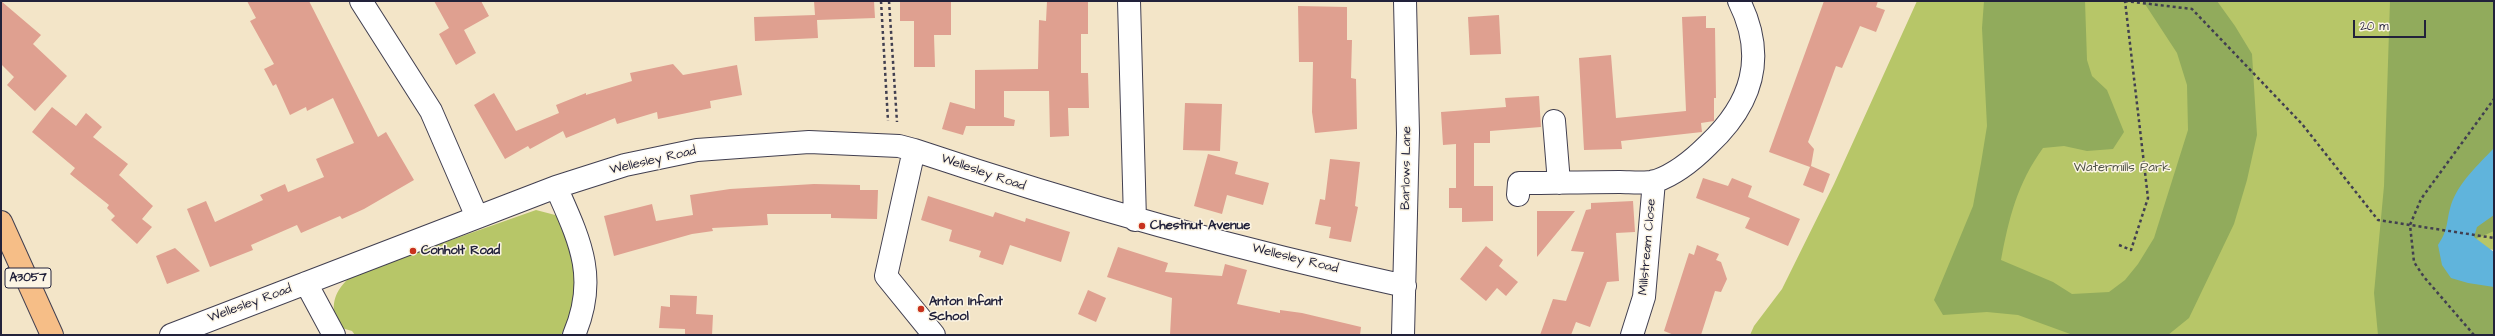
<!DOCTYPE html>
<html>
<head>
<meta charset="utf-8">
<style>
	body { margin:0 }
	#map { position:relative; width:2495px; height:336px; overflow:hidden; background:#f3e5c8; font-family:"Architects Daughter",sans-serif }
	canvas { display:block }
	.frame { position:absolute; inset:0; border:2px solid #22223b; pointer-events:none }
	.scale { position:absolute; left:2353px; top:20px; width:73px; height:18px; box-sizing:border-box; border:2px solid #22223b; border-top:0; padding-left:5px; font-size:12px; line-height:14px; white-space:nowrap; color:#22223b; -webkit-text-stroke:3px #fcf5e5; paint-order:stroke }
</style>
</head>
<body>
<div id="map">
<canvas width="2495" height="336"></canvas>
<div class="frame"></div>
<div class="scale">20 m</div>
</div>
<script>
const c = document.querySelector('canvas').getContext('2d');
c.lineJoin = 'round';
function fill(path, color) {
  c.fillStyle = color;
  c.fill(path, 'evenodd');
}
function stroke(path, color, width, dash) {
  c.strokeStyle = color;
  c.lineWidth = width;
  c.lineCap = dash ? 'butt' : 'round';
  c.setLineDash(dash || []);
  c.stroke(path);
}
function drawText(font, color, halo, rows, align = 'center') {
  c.font = font + ' "Architects Daughter",sans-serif';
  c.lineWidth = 3;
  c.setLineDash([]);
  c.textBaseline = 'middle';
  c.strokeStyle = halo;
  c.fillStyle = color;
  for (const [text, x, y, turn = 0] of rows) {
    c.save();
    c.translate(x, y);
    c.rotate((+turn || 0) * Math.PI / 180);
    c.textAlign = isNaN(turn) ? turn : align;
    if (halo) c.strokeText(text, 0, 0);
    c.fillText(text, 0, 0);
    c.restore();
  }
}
fill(new Path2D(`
	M1917,1H2494V250L2463,245L2494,335H1750L1754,326L1782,289L1834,184Z
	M536,210L559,216L577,243L575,294L568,321L561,335H355L352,331L335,326C332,301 333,293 352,275Z`), '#b7c668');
fill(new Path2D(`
	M1984,1H2085L2087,60L2092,76L2107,90L2124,132L2113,149L2087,151L2064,146L2043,148C2017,184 2009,218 2001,260L2053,282L2072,294L2109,292L2125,280L2138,264L2154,238L2188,130L2187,85L2177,53L2143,1H2217L2235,26L2252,54L2257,135L2247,180L2234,224L2189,318L2168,335H2073L2018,315L1987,312L1943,315L1934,300L1973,206L1981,163L1987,126L1982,28Z
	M2390,1H2494V231L2462,245L2494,270V335H2378L2374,293L2384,186Z`), '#91ab5c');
fill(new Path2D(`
	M2494,148V215L2477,227L2474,237L2494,252V287L2468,283L2451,278L2442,265L2438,245C2449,229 2446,221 2451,205C2458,183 2479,164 2494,148Z`), '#60b4dc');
fill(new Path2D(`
	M1,1L41,35L33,44L67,76L35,111L7,85L14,77L1,64Z
	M247,1H309L378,137L386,132L414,180L364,209L342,219L340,216L301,233L297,225L251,245L253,250L210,267L187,209L206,201L215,222L263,200L260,195L285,184L288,192L324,177L316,159L354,143L333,98L307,111L306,107L290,115L276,84L273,86L264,69L274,64L250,21L256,18Z
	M434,1H481L489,16L464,30L476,53L456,65L439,34L449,28Z
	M814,1H874L875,18L817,20L818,38L755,41L754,17L815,15Z
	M900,1H951V35H934L935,67H914V21H900Z
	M1047,1H1088V34H1081V73H1088L1089,108H1068L1069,136L1050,137L1049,91H1004V117L1015,120L1014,126H966L963,135L942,129L950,102L975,109V70L1038,69L1039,20L1046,21Z
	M1824,1H1878L1876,7L1885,10L1876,32L1860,26L1842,68L1836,66L1808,142L1814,149L1811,166L1830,174L1823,193L1803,185L1810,167L1769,152Z
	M1298,6L1347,7V40H1352L1351,78L1356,79L1357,129L1315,133L1312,112L1313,62H1299Z
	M1499,15L1501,54L1470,55L1468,17Z
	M1706,16V28H1715L1716,98H1714V121L1701,123L1702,132L1621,141L1622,149L1584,150L1579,58L1611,55L1616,118L1686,111L1682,17Z
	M673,64L683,75L737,65L742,95L710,101L711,108L658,119L657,112L617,124L615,118L566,138L563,131L530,149L528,146L505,159L474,105L494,93L516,131L559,113L556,105L586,93V95L632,81L630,73Z
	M1539,96L1541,127L1490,131V143H1474V186H1493V221L1462,222V208H1449V188H1456V144L1443,145L1441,112L1506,107L1505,98Z
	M1185,103L1222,104L1220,151L1183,150Z
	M52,107L76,126L86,113L102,127L93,137L128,164L119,175L153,206L142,219L152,227L137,244L111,220L115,216L107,208L109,205L70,174L75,168L32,132Z
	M1208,154L1238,162L1235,174L1269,183L1263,205L1227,195L1222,214L1194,206Z
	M1330,159L1360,162L1355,206L1358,207L1351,242L1329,238L1331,227L1315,224L1320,199L1325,200Z
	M1703,178L1728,186L1732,178L1752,186L1748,197L1800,219L1788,246L1745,228L1750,218L1696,198Z
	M814,184L860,185V190H878L877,219L831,218V214H767L768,225L712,228L713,231L692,234L614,256L604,216L652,204L656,221L693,215L690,195L730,189Z
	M928,196L993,217L995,212L1025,222L1026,218L1070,232L1061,262L1010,245L1003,265L979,257L981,251L949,241L952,230L921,220Z
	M1633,201L1635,232L1616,233L1619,281L1607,282L1590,327L1576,322L1571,335H1540L1553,299L1566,301L1584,252L1571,251L1586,210L1591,209V203Z
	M1537,211H1575L1537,257Z
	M1697,245L1719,254L1716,260L1721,262L1727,279L1721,292L1715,291L1701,335H1674L1664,331L1689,253L1694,255Z
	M1486,246L1503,260L1499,266L1518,282L1506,296L1497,288L1486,301L1460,279Z
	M1118,247L1168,263L1165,272L1222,276L1225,264L1247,270L1237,304L1280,313V310L1302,313L1361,327L1360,335H1170L1172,298L1107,277Z
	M175,248L200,271L167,284L156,256Z
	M1088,290L1106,298L1096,322L1078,314Z
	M670,295L697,296L696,314L713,315L712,335H685V329L659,328L661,306L670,307Z`), '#dfa090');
const minor = new Path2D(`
	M361,1L431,111L477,217
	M1129,1L1135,220
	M1554,121L1559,183
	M914,150L886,276L934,335
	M556,187C579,239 599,277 574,335
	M1518,195L1519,183C1553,183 1586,182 1620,182C1630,182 1646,184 1656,181C1676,174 1693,160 1708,145C1752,104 1767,57 1739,1
	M306,283L334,335
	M171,335L556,187L625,165L697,150L809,142L899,146L914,150C1075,204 1239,250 1405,286
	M1403,335L1408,133L1405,1
	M1632,335L1644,297L1654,181`);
const major = new Path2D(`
	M1,222L52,335`);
stroke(minor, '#413f50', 24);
stroke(major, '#413f50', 24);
stroke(new Path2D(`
	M881,1L888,121
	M889,1L897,122
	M2125,1L2192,9L2302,124L2378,220L2494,238
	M2119,245L2131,250L2148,198L2125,1
	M2474,335L2424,277L2414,262L2410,225L2421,199L2494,99`), '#413f50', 2.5, [3, 3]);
stroke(minor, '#fff', 22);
stroke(major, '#f6be87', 22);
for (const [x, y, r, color] of [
	[1142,226,4,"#c8321e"],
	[413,251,4,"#c8321e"],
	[921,309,4,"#c8321e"]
]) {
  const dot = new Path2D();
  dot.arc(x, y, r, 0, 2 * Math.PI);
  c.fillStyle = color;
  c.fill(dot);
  stroke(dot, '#fcf5e5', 1.5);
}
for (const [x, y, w] of [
	[28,278,46]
]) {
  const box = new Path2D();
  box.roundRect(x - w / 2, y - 10, w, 20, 3);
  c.fillStyle = '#fcf5e5';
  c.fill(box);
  stroke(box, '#22223b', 1);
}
drawText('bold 12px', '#22223b', null, [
	["A3057",28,278]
]);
drawText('13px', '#22223b', '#fcf5e5', [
	["Wellesley Road",653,161,-13],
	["Barlows Lane",1407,168,-89],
	["Wellesley Road",983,173,19],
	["Millstream Close",1648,247,-85],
	["Wellesley Road",1295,259,14],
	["Wellesley Road",250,304,-20]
]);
drawText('13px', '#4f5348', '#fcf5e5', [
	["Watermills Park",2122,168]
]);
drawText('bold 13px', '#22223b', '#fcf5e5', [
	["Chestnut Avenue",1150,226],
	["Conholt Road",421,251],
	["Anton Infant",929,302],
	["School",929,317]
], 'left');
</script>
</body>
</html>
